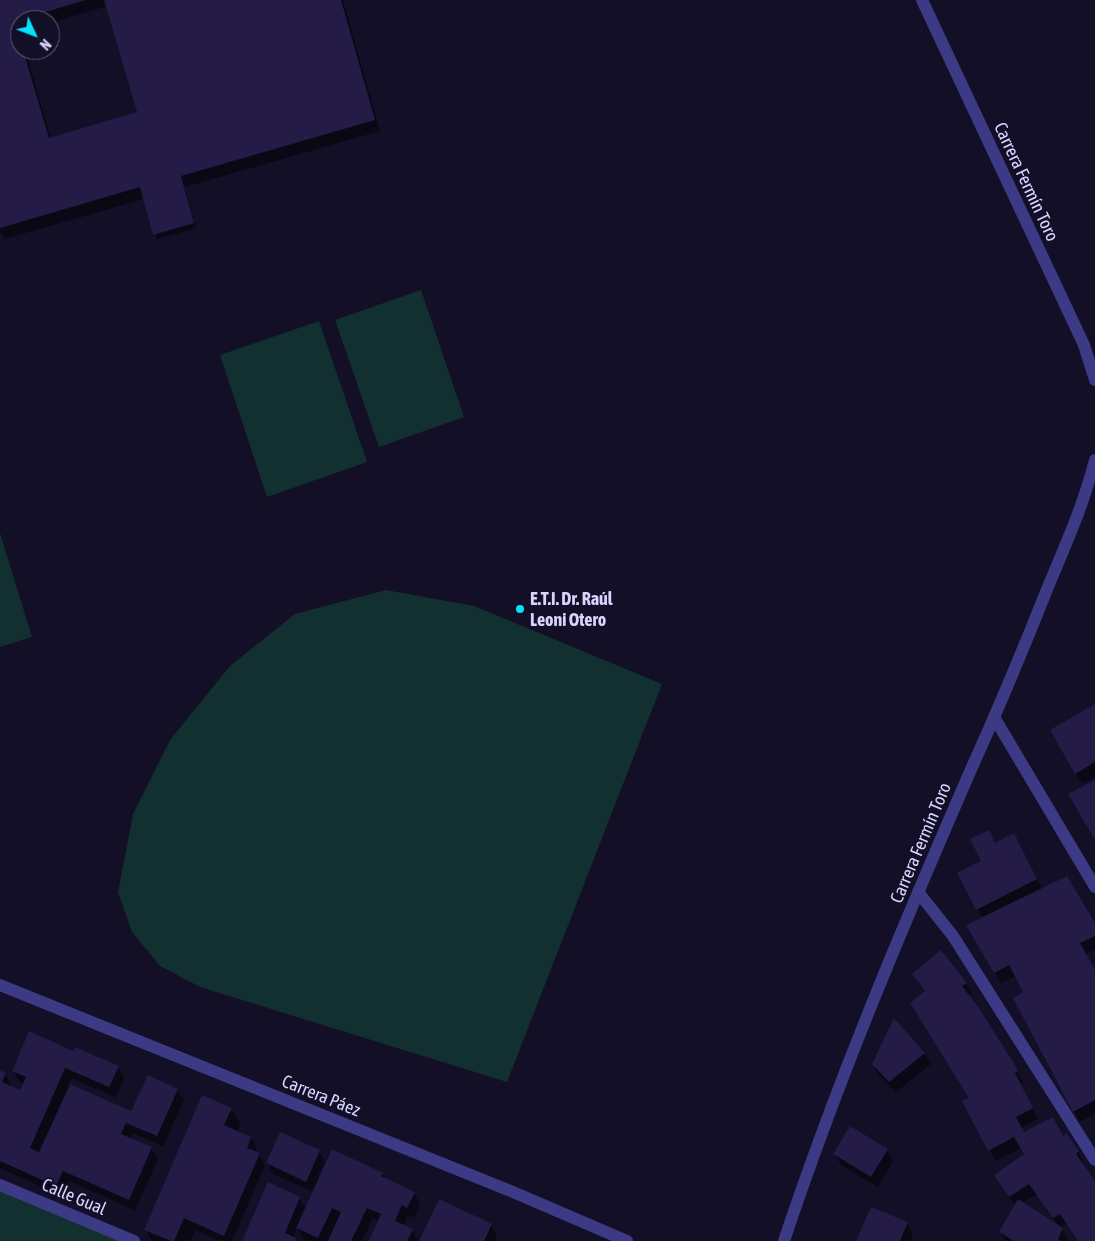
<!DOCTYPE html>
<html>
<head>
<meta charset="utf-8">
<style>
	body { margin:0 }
	#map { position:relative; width:1095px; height:1241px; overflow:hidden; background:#130f26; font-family:"Asap Condensed",sans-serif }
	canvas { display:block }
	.north { position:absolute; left:10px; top:10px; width:50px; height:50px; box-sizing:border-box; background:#130f26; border:1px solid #625e7d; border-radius:50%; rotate:133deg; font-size:14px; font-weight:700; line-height:20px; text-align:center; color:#d9d4ff }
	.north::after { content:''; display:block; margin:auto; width:18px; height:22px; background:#00e5ff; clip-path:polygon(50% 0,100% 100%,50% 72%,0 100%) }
</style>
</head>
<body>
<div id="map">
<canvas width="1095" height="1241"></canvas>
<div class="north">N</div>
</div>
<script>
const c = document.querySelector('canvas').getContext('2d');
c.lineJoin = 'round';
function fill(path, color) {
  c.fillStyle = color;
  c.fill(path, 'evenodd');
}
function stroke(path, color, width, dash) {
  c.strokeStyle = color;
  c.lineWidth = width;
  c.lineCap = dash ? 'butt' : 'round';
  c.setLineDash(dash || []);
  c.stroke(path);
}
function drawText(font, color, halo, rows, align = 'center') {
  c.font = font + ' "Asap Condensed",sans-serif';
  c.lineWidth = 4;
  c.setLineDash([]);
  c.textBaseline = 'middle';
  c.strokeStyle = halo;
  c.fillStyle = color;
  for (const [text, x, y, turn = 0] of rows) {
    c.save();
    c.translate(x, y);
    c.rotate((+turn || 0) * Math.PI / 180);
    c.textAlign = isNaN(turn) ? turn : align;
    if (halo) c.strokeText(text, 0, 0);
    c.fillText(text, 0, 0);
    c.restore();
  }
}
fill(new Path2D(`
	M421,290L464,417L379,447L335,320Z
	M319,321L367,462L267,497L220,355Z
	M0,533L32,637L0,647Z
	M386,590L474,606L662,684L507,1082L200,987L160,966L132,932L118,892L133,814L170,740L230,666L295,614Z
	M0,1185L134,1241H0Z`), '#12302f');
fill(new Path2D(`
	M0,0H343L380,131L185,187L196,228L157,239L144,199L5,239L0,231ZM108,6L138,113L51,138L25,50H20V20H50V23Z
	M1095,706V777L1082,784L1052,731Z
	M995,844L1020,845L1042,889L1095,925V949L1085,954L1095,972V1114L1080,1122L1074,1111L1025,993L1016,976L1001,983L968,925L982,918L959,873L982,862Z
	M913,974L966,984L972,994L969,996L978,1008L1023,1082L1020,1084L1038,1119L1021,1128L1024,1133L1063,1138L1078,1152L1084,1163L1082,1164L1095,1184V1241H1079L1067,1223L1060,1228L1037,1194L1022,1203L1062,1229L1068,1241H1006L1000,1232L1016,1207L1001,1186L1026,1154L1022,1147L996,1161L963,1102L970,1099L925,992Z
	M74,1052L118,1067L124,1078L116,1097L71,1078L68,1084L132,1113L177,1090L184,1100L163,1146L132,1133L130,1139L151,1148L158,1159L135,1210L69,1181L62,1196L0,1168V1072L5,1074L11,1085L10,1087L21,1092L24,1084L19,1081L13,1071Z
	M924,1053L931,1064L896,1092L879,1075L873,1064Z
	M231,1109L241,1125L237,1132L251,1138L257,1148L255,1152L259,1154L265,1165L232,1241H220L195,1230L190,1241H152L145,1229Z
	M887,1150L893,1161L878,1187L841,1165L835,1154Z
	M319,1151L325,1162L318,1176L321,1177L382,1174L386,1180L414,1193L420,1204L414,1218L408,1215L404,1226L412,1230L418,1241H370L379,1221L373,1218L362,1241H308L303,1239L297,1228L293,1238L296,1241H243L299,1198L306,1209L314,1192L273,1174L267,1163Z
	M907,1223L913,1234L910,1241H857Z
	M491,1225L497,1236L495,1241H420Z`), '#0007');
fill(new Path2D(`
	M0,0H86L15,21L20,38V50H23L49,138L137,112L104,0H341L375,120L181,176L194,223L153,235L140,187L0,228Z
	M1095,704V762L1075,774L1050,730Z
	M1095,780V840L1068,794Z
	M989,830L995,843L1014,833L1037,879L976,910L957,873L981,861L970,839Z
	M1067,876L1095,923V936L1080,943L1095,970V1100L1073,1112L1013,998L1023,992L1009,965L994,973L966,925Z
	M941,950L967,983L962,986L979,1008L1018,1070L1015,1073L1033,1108L1016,1117L1024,1132L1053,1117L1063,1136L1067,1134L1079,1151L1076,1154L1095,1181V1241H1078L1060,1214L1053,1218L1029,1184L1009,1197L994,1175L1024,1154L1014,1137L988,1151L962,1101L969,1098L910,1003L925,991L912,974Z
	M894,1018L925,1053L889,1082L872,1064Z
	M29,1031L73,1051L75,1047L119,1066L109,1087L65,1068L30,1148L39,1152L70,1084L131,1111L148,1075L178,1089L157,1136L126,1123L121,1134L152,1147L129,1200L63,1171L56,1186L0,1161V1070L6,1073L2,1082L20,1090L26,1077L12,1071Z
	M202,1095L232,1108L224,1125L251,1137L247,1148L260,1153L224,1236L184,1218L174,1241H171L144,1230Z
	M850,1126L888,1149L871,1177L833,1154Z
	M280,1132L320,1150L306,1182L266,1163Z
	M332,1149L383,1173L381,1176L415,1192L407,1208L402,1205L395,1221L413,1229L407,1241H369L381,1214L367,1208L351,1241H328L341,1212L332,1208L318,1238L296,1228Z
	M268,1182L300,1197L285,1233L296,1238L295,1241H242Z
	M439,1199L492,1224L484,1241H419Z
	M1018,1199L1063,1228L1058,1239L1062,1241H1014L999,1232Z
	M871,1207L908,1222L900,1241H856Z`), '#241b47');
stroke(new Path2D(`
	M922,0L1084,345L1095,380
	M994,717L1095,887
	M918,892L953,936L1095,1160
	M0,985L513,1192L627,1241
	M0,1185L134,1241
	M784,1241C837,1082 902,928 969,774C997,712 1023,650 1048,587C1065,546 1084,504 1095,460`), '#3d3a85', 12);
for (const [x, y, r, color] of [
	[520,609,5,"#00e5ff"]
]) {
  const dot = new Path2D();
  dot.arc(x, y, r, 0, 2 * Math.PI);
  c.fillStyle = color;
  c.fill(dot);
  stroke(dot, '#130f26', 2);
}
drawText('18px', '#d9d4ff', '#130f26', [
	["Carrera Fermín Toro",1026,182,65],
	["Carrera Fermín Toro",921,843,-67],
	["Carrera Páez",321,1096,22],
	["Calle Gual",74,1197,23]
]);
drawText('bold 18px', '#d9d4ff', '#130f26', [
	["E.T.I. Dr. Raúl",530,599],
	["Leoni Otero",530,620]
], 'left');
</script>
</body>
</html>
